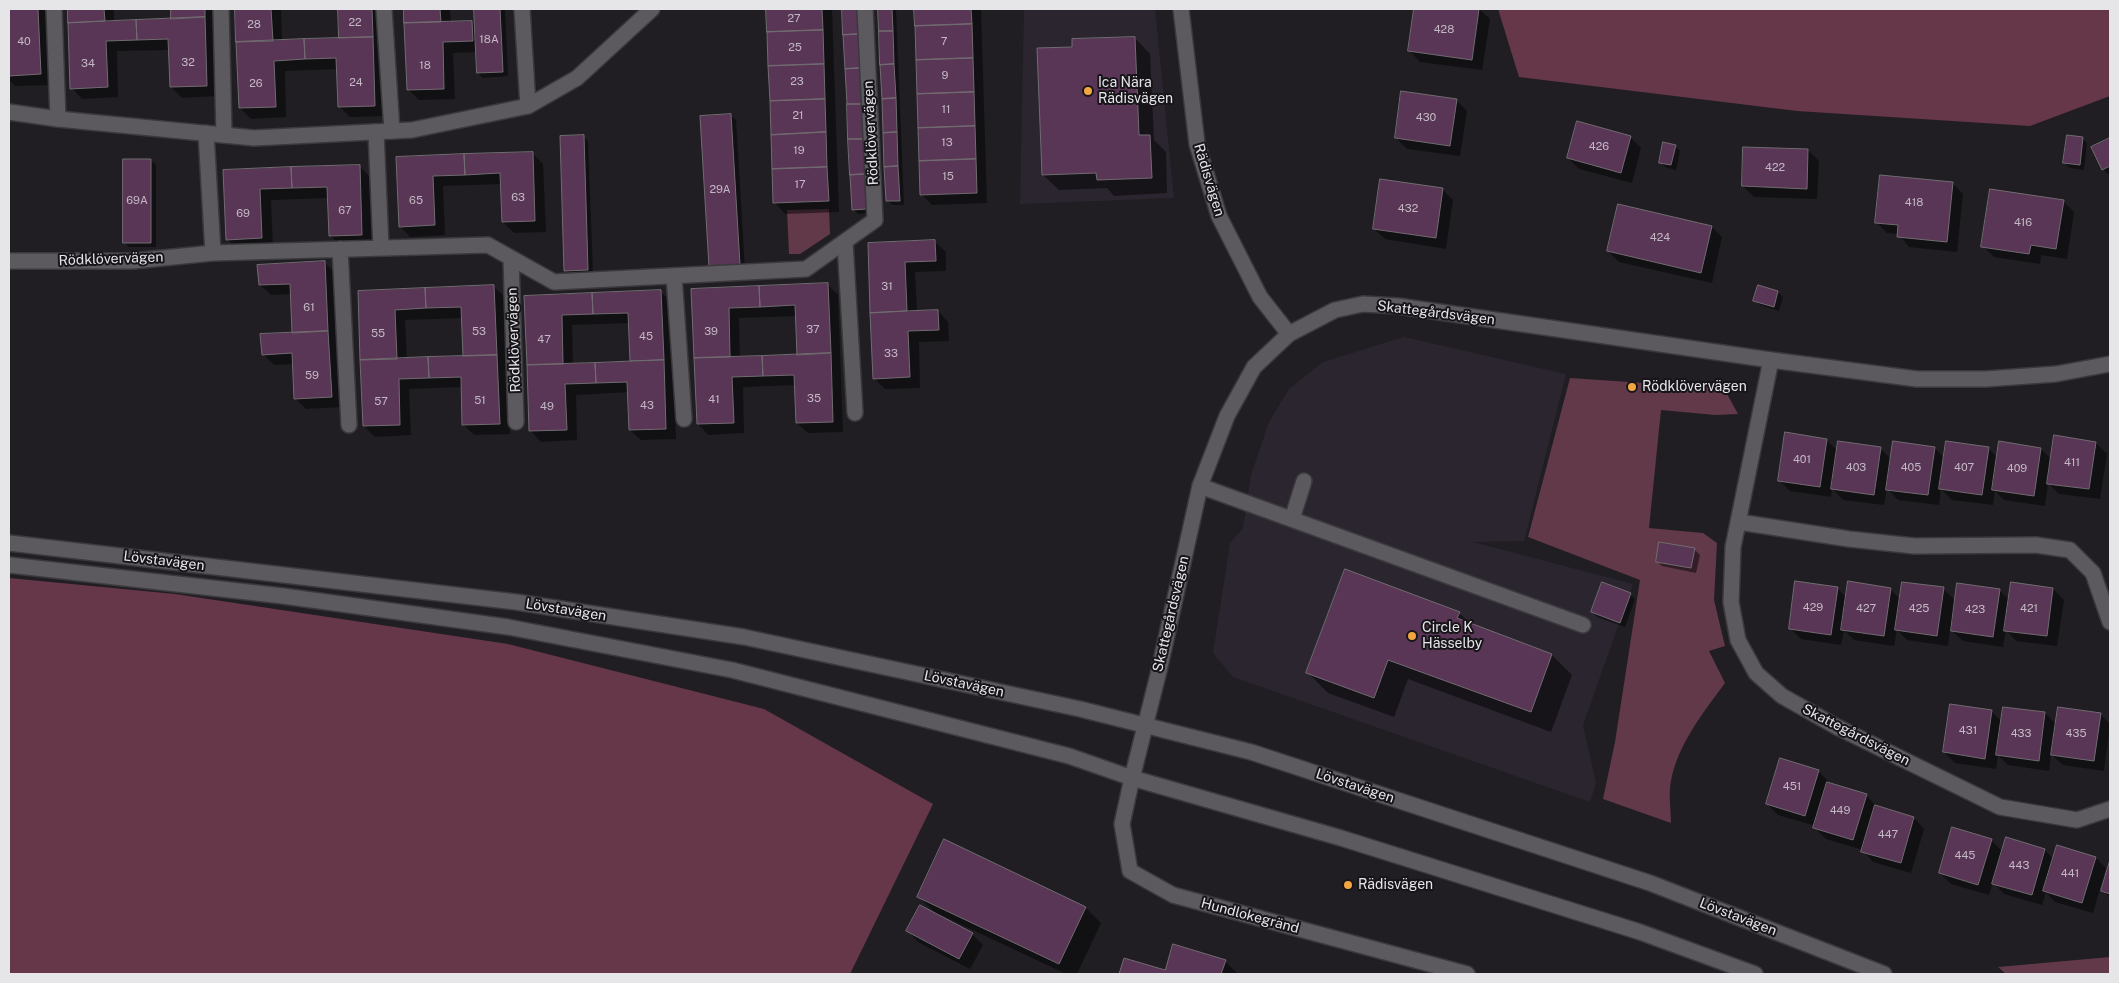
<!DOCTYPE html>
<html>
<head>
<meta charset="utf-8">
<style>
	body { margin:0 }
	#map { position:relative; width:2119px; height:983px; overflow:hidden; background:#201e23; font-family:"Public Sans",sans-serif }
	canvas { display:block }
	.frame { position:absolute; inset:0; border:10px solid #e6e5e8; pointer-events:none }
</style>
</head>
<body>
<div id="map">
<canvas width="2119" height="983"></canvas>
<div class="frame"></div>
</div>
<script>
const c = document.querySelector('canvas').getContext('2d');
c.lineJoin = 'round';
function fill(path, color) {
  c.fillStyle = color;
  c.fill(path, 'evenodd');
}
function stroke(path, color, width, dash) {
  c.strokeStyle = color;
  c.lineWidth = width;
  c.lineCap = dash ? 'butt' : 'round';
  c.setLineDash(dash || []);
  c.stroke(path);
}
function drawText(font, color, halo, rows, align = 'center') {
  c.font = font + ' "Public Sans",sans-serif';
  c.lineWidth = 4;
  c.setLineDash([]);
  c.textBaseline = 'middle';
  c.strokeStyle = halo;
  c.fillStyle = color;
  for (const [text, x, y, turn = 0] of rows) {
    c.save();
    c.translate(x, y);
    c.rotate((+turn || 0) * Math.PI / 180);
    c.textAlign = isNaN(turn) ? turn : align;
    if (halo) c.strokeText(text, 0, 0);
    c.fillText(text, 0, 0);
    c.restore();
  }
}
fill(new Path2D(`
	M1024,9H1155L1174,198L1020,204Z
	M1404,337L1566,374L1524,541L1473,542L1633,584L1583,725L1596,783L1590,802L1233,677L1213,653L1230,543L1243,528L1251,475L1269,422L1289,389L1323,362Z`), '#2a252f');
fill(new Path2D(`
	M829,209L830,234L800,254H789L787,210Z
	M1570,378L1659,384L1721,383L1738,414L1715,415L1661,410L1649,528L1703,533L1717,543L1714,600L1725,646L1709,651L1725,683C1703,713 1674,749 1670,788C1669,799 1671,812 1671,823L1603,799L1615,742L1640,580L1528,537Z
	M2110,957V974H2006L1998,967Z`), '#613949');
fill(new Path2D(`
	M1498,9H2110V96L2030,126L1797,111L1519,77Z
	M9,578L175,594L508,644L764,709L933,804L850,974H9Z`), '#663749');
fill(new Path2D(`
	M9,9H48L51,85L15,86L9,80Z
	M69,9H114V22L172,20V9H214L218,96L182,98L171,87L170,50L117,51L118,97L82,99L72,88Z
	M236,9H281L282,41L340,39L339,9H382L385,116L350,117L339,106L338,69L285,71L286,117L251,119L240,108Z
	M405,9H450L451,23L472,22L476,26L475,9H505L508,76L483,78L478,73L477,52L453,53L455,99L419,100L408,89Z
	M767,9H832L839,212L785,214L775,203Z
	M843,9H862L872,213L858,214L853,209Z
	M879,9H896L904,205H892L887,200Z
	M915,9H981L987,203L932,205L921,194Z
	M1416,9H1479L1490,19L1482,70L1420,62L1410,51Z
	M1135,38L1150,54L1154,140L1166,152L1167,193L1114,196L1107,188L1059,190L1043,175L1073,48Z
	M1456,100L1467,111L1460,156L1407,149L1396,138Z
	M731,115L736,120L745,270L716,271Z
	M583,136L588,141L593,274L571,275L566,270Z
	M1630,137L1641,148L1632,183L1579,169L1568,158Z
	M2082,138L2087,143L2084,170L2070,168L2064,163Z
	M2110,139V173L2108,174L2103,169L2093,147Z
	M1675,146L1680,151L1676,170L1665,167L1660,162Z
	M1808,150L1819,161L1817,199L1754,197L1743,186Z
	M532,153L543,164L546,232L514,233L503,222L501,184L443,186L445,235L410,237L400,226L397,158Z
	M150,160L156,165V247H129L124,242Z
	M359,166L370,177L373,245L341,246L330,235L328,198L271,200L273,249L238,250L227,239L225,171Z
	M1953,184L1963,194L1957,252L1909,247L1899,234L1887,233L1876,222Z
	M1443,190L1453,200L1446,249L1385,239L1374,229Z
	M2063,201L2074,212L2067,259L2041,255L2040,264L1994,257L1983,246Z
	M1712,227L1722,237L1712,283L1619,262L1608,251Z
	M935,242L946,252V271L915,272L917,312L938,311L948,322L949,341L919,342L920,388L885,389L874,378L869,244Z
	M325,263L336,273L342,407L306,409L295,398L294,364L274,365L263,354L294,334L292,294L271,295L260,285Z
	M828,285L838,295L843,432L808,433L797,423L796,385L743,387L744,433L708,435L698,424L693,290ZM797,316L798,356L740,358L739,318Z
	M494,287L505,297L510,434L474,435L464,425L462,387L409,389L411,435L375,437L364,426L359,292ZM463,318L465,358L407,360L405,320Z
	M661,292L671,302L676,439L641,440L630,430L629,392L576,395L577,440L541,442L531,431L526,297ZM630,323L631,363L573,365L572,325Z
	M1778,292L1783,297L1779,311L1760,305L1755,300Z
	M2055,437L2096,443L2107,454L2100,499L2059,494L2048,483L2045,506L2004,500L1995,491L1993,505L1952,500L1941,489L1939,505L1898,500L1887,488L1884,505L1843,500L1832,488L1831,497L1790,491L1779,480L1826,440L1838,451L1880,448L1892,460L1935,448L1945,459L1988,448L1998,458L2041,449L2052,460Z
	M1695,550L1700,555L1696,573L1662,566L1657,561Z
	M1837,588L1847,598L1890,589L1900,599L1943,589L1956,601L1999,590L2010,601L2053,589L2064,600L2057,646L2016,641L2006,630L2003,647L1963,641L1950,629L1948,646L1907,640L1897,630L1894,646L1854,640L1844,630L1841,645L1801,639L1790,628Z
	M1630,594L1635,599L1625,627L1597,617L1592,612Z
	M1459,613L1472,625L1552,655L1572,675L1551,732L1408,679L1394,717L1328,693L1308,673Z
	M2004,708L2045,713L2057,725L2100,714L2110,724L2104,771L2063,765L2051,754L2049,771L2008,765L1998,755L1996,769L1955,763L1944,752L1992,712L2002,722Z
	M1818,771L1829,782V784L1866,795L1877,807L1914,818L1924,829L1911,873L1873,862L1863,850L1826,839L1815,828L1816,826L1778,815L1767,804Z
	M1991,840L2003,852L2045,850L2054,860L2096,858L2106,868L2093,913L2055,902L2046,892L2042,905L2004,894L1993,882L1989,895L1951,884L1940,873Z
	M2110,865V898L2103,890Z
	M918,896L1086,908L1101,923L1077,974H1066L941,915L940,917L972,934L983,945L970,969L918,942L908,931L937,915Z
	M1125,959L1165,972L1225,961L1238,974H1120Z`), '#0007');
const building = new Path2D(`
	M9,9H38L41,74L9,76Z
	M68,9H104L105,21L68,23Z
	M171,9H205V17L171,19Z
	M235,9H271L273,41L236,42Z
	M338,9H372L373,37L339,38Z
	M404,9H440L441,22L404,23Z
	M474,9H500L503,72L477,73Z
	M766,9H822L823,30L767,32Z
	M842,9H857L859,34L843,35Z
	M878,9H892L893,31H879Z
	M914,9H971L972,24L915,26Z
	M1414,9H1479L1472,60L1408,51Z
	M205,17L207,86L170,87L168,39L137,40L136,20Z
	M136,20L137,40L106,41L108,87L70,89L68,23Z
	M472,21L473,41L443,42L444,89L407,90L404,23Z
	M972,24L973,58L916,60L915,26Z
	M823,30L824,64L768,66L767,32Z
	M879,31H893L894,64L880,65Z
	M859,34L860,68L845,69L843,35Z
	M373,37L375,106L338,107L336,58L305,59L304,39Z
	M1135,37L1139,135H1150L1152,178L1097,180L1096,173L1042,175L1037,48L1072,47V39Z
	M304,39L305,59L274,61L276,107L239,108L236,42Z
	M973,58L974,92L917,94L916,60Z
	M824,64L825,99L770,101L768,66Z
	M894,64L896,98L882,99L880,65Z
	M860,68L862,104H847L845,69Z
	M1401,91L1457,99L1450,146L1395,138Z
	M974,92L975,126L918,128L917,94Z
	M896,98L897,132L883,133L882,99Z
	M825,99L826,132L771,135L770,101Z
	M847,104H862L864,139H848Z
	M731,114L740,265L709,267L700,116Z
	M1577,121L1631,136L1621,173L1567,158Z
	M975,126L976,159L919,161L918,128Z
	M826,132L827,167L772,169L771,135Z
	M897,132L898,166L884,167L883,133Z
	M584,135L588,270L564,271L560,136Z
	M2067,135L2083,137L2080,165L2063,163Z
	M2110,138V166L2102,170L2091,147Z
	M848,139H864L866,174L850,175Z
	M1663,142L1676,145L1671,165L1659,163Z
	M1743,147L1808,149L1807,189L1742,186Z
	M533,152L535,221L502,222L500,173L465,175L464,154Z
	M464,154L465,175L433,176L435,225L399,227L396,157Z
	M123,159H151V243H123Z
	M976,159L977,193L920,195L919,161Z
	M360,165L362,235L329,236L327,187L292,188L291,167Z
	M898,166L900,201H886L884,167Z
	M291,167L292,188L260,189L262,238L226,240L223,170Z
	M827,167L829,201L773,203L772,169Z
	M866,174L867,209L852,210L850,175Z
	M1880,175L1953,182L1947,242L1897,237L1898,225L1875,223Z
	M1380,179L1443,188L1436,238L1373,229Z
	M1990,189L2064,200L2056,249L2031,245L2029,254L1981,247Z
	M1618,204L1712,226L1701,273L1607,251Z
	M935,240L936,261L905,262L907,311L870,313L868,243Z
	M325,261L328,331L292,333L290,284L259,285L257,265Z
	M828,283L831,353L797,355L795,305L760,307L759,286Z
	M494,285L497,355L463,356L461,307L426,308L425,288Z
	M1758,285L1778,291L1774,307L1753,301Z
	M759,286L760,307L729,308L730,357L694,358L691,289Z
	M425,288L426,308L395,310L397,359L360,360L358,291Z
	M661,290L664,360L630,361L628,313L593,314L592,293Z
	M592,293L593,314L562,315L563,364L527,365L524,296Z
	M938,310L939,330L908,331L910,377L873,379L870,313Z
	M328,331L332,397L294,399L292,353L262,355L260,334Z
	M831,353L833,422L796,423L794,375L763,376L762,356Z
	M497,355L500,424L462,425L461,377L429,378L428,357Z
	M762,356L763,376L732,377L734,423L697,424L694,358Z
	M428,357L429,378L399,379L400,425L363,426L360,360Z
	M664,360L666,429L629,430L627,382L596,383L595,363Z
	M595,363L596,383L565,384L567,430L529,431L527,365Z
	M1785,432L1827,439L1820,487L1778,481Z
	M2054,435L2096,442L2089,489L2047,484Z
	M1838,441L1881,447L1874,495L1831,489Z
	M1893,441L1935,447L1928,495L1886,490Z
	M1946,441L1989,447L1982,495L1939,489Z
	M1999,441L2041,448L2034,496L1992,490Z
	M1659,542L1695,548L1691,568L1656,562Z
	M1345,569L1460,612L1457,618L1552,654L1531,712L1388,660L1374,698L1306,673Z
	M1795,581L1838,587L1831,635L1789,629Z
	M1848,581L1891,588L1884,636L1841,630Z
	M1602,582L1631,593L1620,623L1591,612Z
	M1902,582L1944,587L1937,636L1895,630Z
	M2011,582L2053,588L2047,636L2004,631Z
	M1957,583L2000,589L1993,637L1951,631Z
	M1950,704L1992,710L1985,759L1943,752Z
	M2003,707L2045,712L2039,761L1996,755Z
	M2058,707L2101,713L2094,761L2051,755Z
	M1780,758L1819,770L1805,816L1766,804Z
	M1827,782L1867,794L1853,840L1813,828Z
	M1875,805L1914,817L1901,863L1861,852Z
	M1952,827L1992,839L1978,885L1939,873Z
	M2006,837L2045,849L2032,895L1992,884Z
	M944,839L1086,907L1059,964L917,897Z
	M2057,845L2096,857L2082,903L2043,891Z
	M2110,860V894L2101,891Z
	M920,905L973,933L959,959L906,931Z
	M1173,944L1226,960L1221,974H1119L1124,958L1165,970Z`);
fill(building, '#593556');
stroke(building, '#716c70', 1);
const service = new Path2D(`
	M54,9L58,119
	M221,9L224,135
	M384,9L392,131
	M522,9L528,106
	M376,132L381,248
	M206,133L213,253
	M845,242L855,413
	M340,249L349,425
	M511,258L516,422
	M9,261H133L213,253L488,245L554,282L611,279L806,269L875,220L865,9
	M674,276L684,419
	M1200,486L1583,625
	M1292,519L1304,481`);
const minor = new Path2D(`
	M1181,9L1197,144L1219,216L1260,297L1289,334
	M9,112L58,119L254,138L412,130L528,106L577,78L652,9
	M1771,360L1733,547L1731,602L1738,640L1756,673L1782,696L1837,727L2000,807L2077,820L2110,809
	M1739,522L1849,539L1914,546L2036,545L2070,550L2093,573L2110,622
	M1132,778L1122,824L1130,871L1173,895L1467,974`);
const tertiary = new Path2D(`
	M9,543L516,602L744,637L1080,709L1251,752L1650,883L1884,974
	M9,565L283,596L508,627L732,670L1069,756L1132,778L1341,838L1640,932L1755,974
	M1132,778L1158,675L1200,486L1227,416L1254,367L1289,334L1335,310L1363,304L1398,306L1771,360L1917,379H1986L2056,374L2110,364`);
stroke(service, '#3a393c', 18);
stroke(minor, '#3a393c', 18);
stroke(tertiary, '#3a393c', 18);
stroke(service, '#5c5a5f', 15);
stroke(minor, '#5c5a5f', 15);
stroke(tertiary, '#5c5a5f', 15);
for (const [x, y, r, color] of [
	[1088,91,5,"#f1a63f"],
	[1632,387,5,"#f1a63f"],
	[1412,636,5,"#f1a63f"],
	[1348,885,5,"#f1a63f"]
]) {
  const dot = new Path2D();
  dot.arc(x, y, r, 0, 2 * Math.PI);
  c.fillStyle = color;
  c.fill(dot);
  stroke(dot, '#171519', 2);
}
drawText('11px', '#c3b9c4', null, [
	["27",794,19],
	["22",355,23],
	["28",254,25],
	["428",1444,30],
	["18A",489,40],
	["40",24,42],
	["7",944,42],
	["25",795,48],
	["32",188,63],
	["34",88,64],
	["18",425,66],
	["9",945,76],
	["23",797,82],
	["24",356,83],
	["26",256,84],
	["11",946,110],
	["21",798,116],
	["430",1426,118],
	["13",947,143],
	["426",1599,147],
	["19",799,151],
	["422",1775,168],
	["15",948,177],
	["17",800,185],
	["29A",720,190],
	["63",518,198],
	["69A",137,201],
	["65",416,201],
	["418",1914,203],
	["432",1408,209],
	["67",345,211],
	["69",243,214],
	["416",2023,223],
	["424",1660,238],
	["31",887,287],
	["61",309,308],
	["37",813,330],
	["53",479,332],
	["39",711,332],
	["55",378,334],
	["45",646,337],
	["47",544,340],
	["33",891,354],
	["59",312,376],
	["35",814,399],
	["41",714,400],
	["51",480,401],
	["57",381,402],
	["43",647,406],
	["49",547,407],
	["401",1802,460],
	["411",2072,463],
	["403",1856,468],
	["405",1911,468],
	["407",1964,468],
	["409",2017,469],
	["429",1813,608],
	["427",1866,609],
	["425",1919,609],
	["421",2029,609],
	["423",1975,610],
	["431",1968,731],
	["433",2021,734],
	["435",2076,734],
	["451",1792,787],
	["449",1840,811],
	["447",1888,835],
	["445",1965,856],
	["443",2019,866],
	["441",2070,874]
]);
drawText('14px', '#e6e5e8', '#171519', [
	["Ica Nära",1098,83],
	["Rädisvägen",1098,99],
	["Rödklövervägen",1642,387],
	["Circle K",1422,628],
	["Hässelby",1422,644],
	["Rädisvägen",1358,885]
], 'left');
drawText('14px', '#e6e5e8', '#171519', [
	["Rödklövervägen",871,133,-93],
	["Rädisvägen",1209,180,73],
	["Rödklövervägen",111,259,-2],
	["Skattegårdsvägen",1436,313,7],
	["Rödklövervägen",514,340,-92],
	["Lövstavägen",164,561,7],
	["Lövstavägen",566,610,9],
	["Skattegårdsvägen",1171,614,-77],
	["Lövstavägen",964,684,12],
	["Skattegårdsvägen",1856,735,27],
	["Lövstavägen",1355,786,18],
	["Hundlokegränd",1250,916,15],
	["Lövstavägen",1738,917,21]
]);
</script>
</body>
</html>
